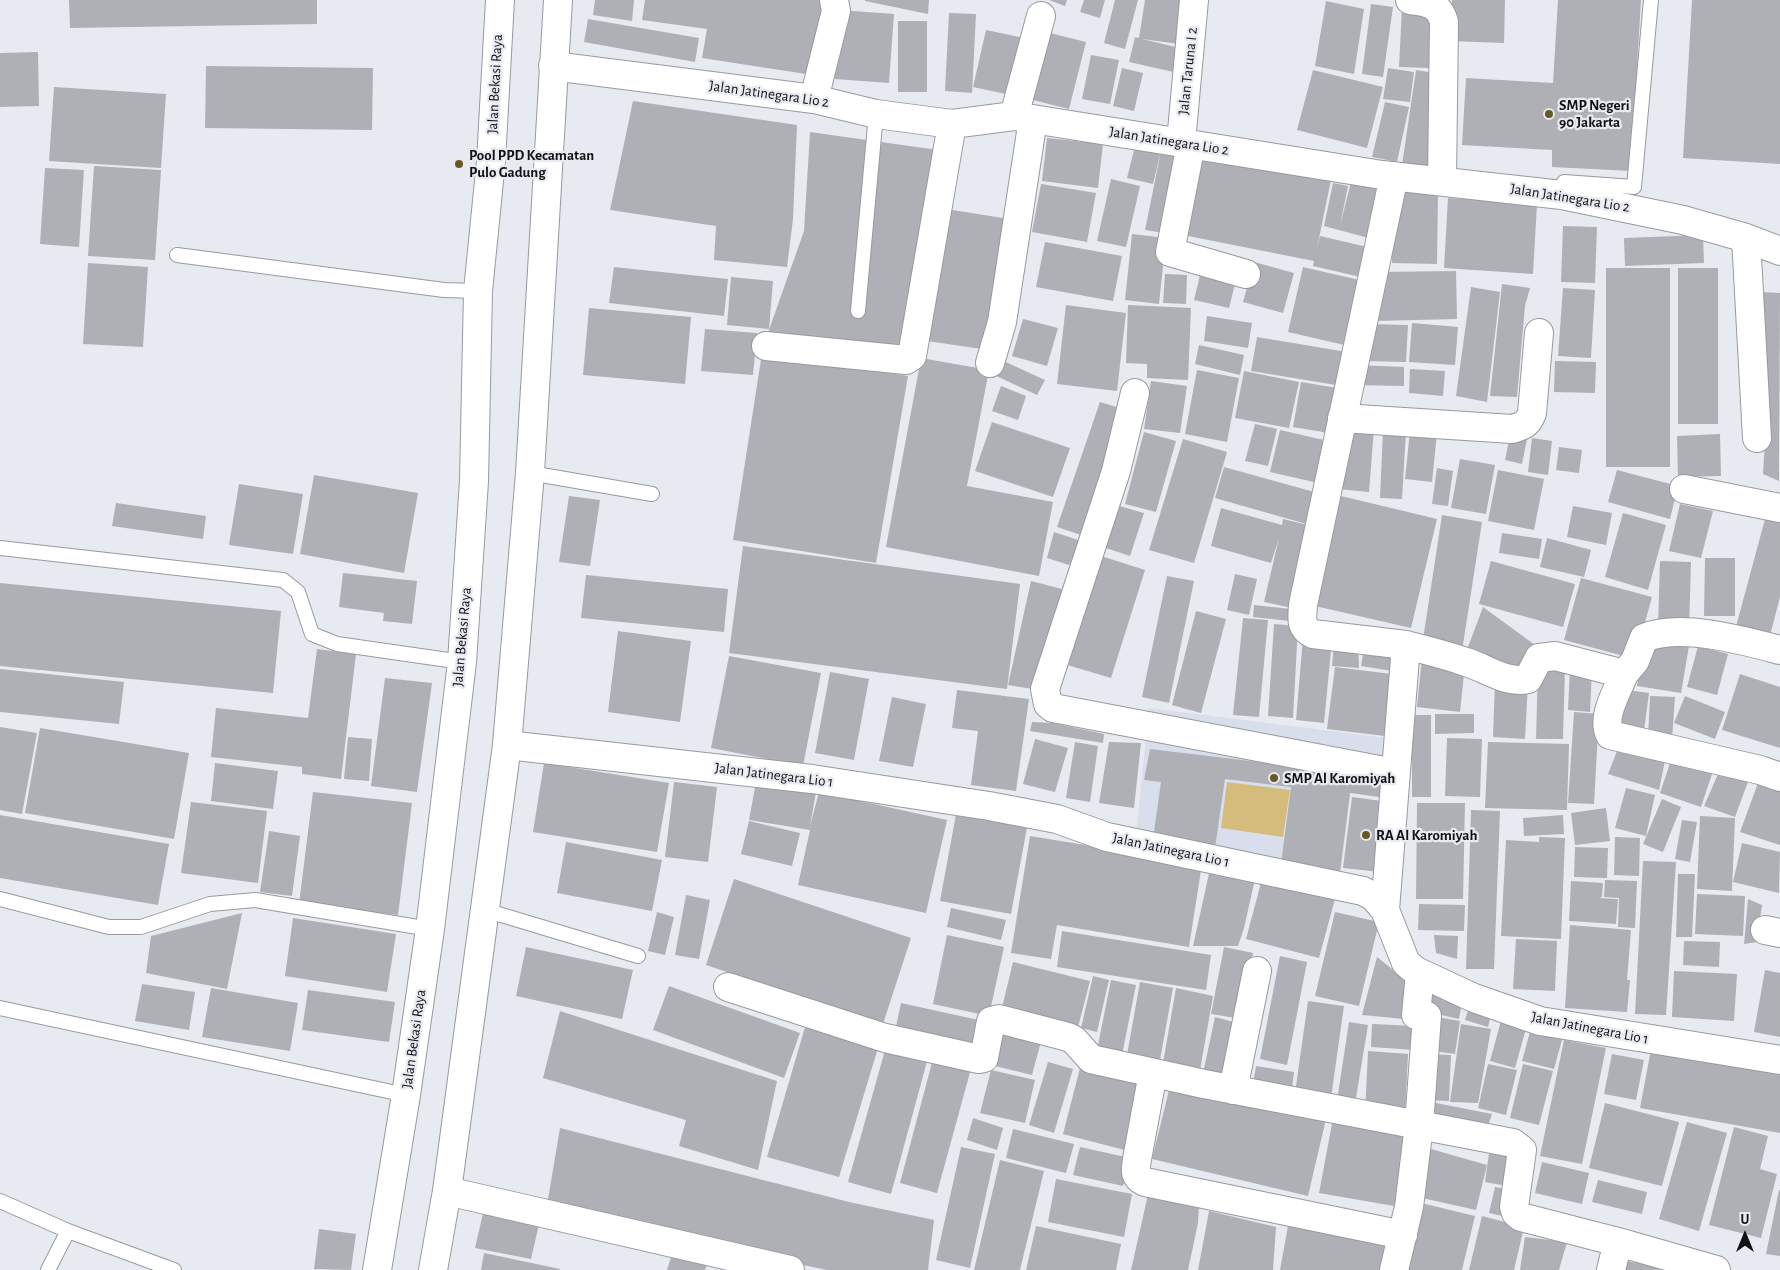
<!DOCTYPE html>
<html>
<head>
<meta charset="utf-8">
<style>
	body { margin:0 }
	#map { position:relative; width:1780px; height:1270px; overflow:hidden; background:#e7eaf0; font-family:"Alegreya Sans",sans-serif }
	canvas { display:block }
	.north { position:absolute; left:1720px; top:1210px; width:50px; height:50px; -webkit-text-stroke:4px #e7eaf0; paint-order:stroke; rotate:0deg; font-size:14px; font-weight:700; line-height:20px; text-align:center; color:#121214 }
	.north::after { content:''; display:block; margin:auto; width:18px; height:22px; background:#121214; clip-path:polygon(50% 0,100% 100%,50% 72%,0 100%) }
</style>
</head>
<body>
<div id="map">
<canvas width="1780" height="1270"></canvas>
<div class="north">U</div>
</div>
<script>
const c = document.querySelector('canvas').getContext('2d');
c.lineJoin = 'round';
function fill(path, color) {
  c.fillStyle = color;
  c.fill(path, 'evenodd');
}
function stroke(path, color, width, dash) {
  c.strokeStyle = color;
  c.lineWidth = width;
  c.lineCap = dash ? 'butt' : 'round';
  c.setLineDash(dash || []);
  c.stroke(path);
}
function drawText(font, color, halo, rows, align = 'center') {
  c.font = font + ' "Alegreya Sans",sans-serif';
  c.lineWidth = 4.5;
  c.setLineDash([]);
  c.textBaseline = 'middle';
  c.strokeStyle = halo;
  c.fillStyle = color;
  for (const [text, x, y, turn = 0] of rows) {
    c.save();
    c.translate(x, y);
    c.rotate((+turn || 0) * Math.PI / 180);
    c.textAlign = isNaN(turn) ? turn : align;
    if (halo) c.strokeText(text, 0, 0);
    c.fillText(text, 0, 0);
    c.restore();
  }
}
fill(new Path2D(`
	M1149,708L1410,741L1351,790L1341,870L1154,840L1136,835Z`), '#d8deeb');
fill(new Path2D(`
	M1227,782L1290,790L1283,837L1221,828Z`), '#d5bc7d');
fill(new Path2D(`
	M69,0H317V24L70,28Z
	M595,0H634L632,21L593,15Z
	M645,0H829L819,76L702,58L707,29L642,20Z
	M865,0H929L928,14L865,1Z
	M1049,0H1067L1065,6Z
	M1084,0H1105L1100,18L1080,12Z
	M1115,0H1138L1125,49L1104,43Z
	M1145,0H1185L1179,44L1142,39L1184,49L1178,73L1129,62L1135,37L1139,38Z
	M1452,0H1505L1504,43L1451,41Z
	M1558,0H1641L1631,171L1552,167V150L1462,145L1466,78L1553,83Z
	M1692,0H1780V164L1683,158Z
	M1326,1L1364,9L1354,74L1315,66Z
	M1371,4L1393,7L1383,77L1362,74Z
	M1402,7L1429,10L1432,44L1430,68L1399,67Z
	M839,10L894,14L889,83L835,79Z
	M949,13L976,14L972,93L945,91Z
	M588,19L699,38L695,62L584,42Z
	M898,21H927V92H898Z
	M986,30L1029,39L1015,96L973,87Z
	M1042,31L1086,42L1069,109L1025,98Z
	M38,52L39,106L0,107V53Z
	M1091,55L1119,60L1110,104L1082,99Z
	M206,66L373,68L372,130L205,128Z
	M1122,68L1143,73L1134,111L1113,106Z
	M1388,68L1414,72L1410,102L1383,99Z
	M1313,70L1383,87L1367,148L1297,130Z
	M1416,70L1441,74L1427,169L1402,165Z
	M54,87L166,94L161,168L49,161Z
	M633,101L797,125L793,219L787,267L714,260L716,226L610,210Z
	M1385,102L1409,107L1397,162L1372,157Z
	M810,132L945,151L906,347L765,341L804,231Z
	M1047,138L1103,144L1098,188L1042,181Z
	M1136,142L1188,154L1171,234L1145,230L1161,151L1153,184L1127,178Z
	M1190,152L1331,180L1317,248L1320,236L1376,249L1369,279L1313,266L1314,261L1173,233Z
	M94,166L161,170L155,260L88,256Z
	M45,168L84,170L79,247L40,244Z
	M1352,178L1389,186L1376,240L1324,226L1333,183L1348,186L1340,226Z
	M1111,179L1140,186L1126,247L1097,241Z
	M1041,184L1096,193L1087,242L1032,232Z
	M1392,192H1438L1437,264L1392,263Z
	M1448,198L1537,204L1533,274L1444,268Z
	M940,208L1009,219L989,350L920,340Z
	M1563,226L1597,227L1595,283L1561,282Z
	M1132,234L1166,238L1159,304L1125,300Z
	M1703,235L1704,263L1625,266L1624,238Z
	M1045,242L1122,256L1113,301L1036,287Z
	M1254,262L1294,273L1283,313L1243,302Z
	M88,263L148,267L143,347L83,344Z
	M614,267L728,279L724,316L609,303Z
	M1303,267L1368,282L1353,347L1288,332Z
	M1606,268H1670V467H1606Z
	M1678,268H1718V424H1678Z
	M1201,271L1236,280L1229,308L1194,300Z
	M1456,271L1457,319L1375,321L1374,272Z
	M1165,274L1187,275L1186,304L1163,303Z
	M731,277L773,281L769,329L727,325Z
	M1502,284L1530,288L1525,306L1517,397L1490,396Z
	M1471,287L1500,292L1487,402L1456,396Z
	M1563,288L1595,290L1591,358L1558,356Z
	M1762,292L1780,293L1779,481L1763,474L1766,425Z
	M1066,305L1126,313L1117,391L1057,384Z
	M1128,305L1191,308L1188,380L1147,378V364L1126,363Z
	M589,308L691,317L685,384L583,375Z
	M1207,316L1252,323L1248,348L1204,341Z
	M1023,319L1058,328L1047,366L1012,356Z
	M1412,323L1458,327L1455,365L1409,362Z
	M1365,324L1408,325L1406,362L1364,361Z
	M705,329L757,333L753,375L701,371Z
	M1257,337L1353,353L1348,387L1251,371Z
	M1199,345L1244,355L1240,375L1195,364Z
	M762,353L908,376L876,563L733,540Z
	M921,358L989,370L967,486L1053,502L1039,576L886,547Z
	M997,358L1045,380L1037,395L990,373Z
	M1555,361L1596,362L1595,393L1554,392Z
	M1356,365L1404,367V386L1355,385Z
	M1410,369L1445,371L1443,396L1409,393Z
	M1197,370L1239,378L1227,442L1185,434Z
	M1244,371L1299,382L1289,428L1235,418Z
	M1151,381L1187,386L1180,433L1144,429Z
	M1301,382L1343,389L1335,434L1293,427Z
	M1001,386L1026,396L1018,420L992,411Z
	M1100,402L1120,408L1084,536L1057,527Z
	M992,422L1070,448L1053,497L975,471Z
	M1255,424L1277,429L1268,466L1245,461Z
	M1374,428L1369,492L1338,489L1346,429Z
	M1280,430L1337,443L1327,485L1270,472Z
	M1383,430L1406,432L1402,499L1380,498Z
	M1410,431L1437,433L1432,482L1405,479Z
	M1144,432L1176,441L1156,512L1125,504Z
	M1720,434L1721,476L1678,477L1677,436Z
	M1510,436L1527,439L1522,464L1505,460Z
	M1532,438L1552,441L1548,475L1528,472Z
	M1183,439L1227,452L1194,563L1149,550Z
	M1559,447L1582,450L1579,473L1556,470Z
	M1460,459L1495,465L1486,514L1451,508Z
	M1224,467L1325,495L1317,527L1215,498Z
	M1437,468L1453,471L1448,506L1432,504Z
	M1498,470L1544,479L1534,530L1488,521Z
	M1617,470L1678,486L1670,519L1608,502Z
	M314,475L418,493L404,573L300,554Z
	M239,484L303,494L293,554L229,545Z
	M569,496L600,500L590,566L559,562Z
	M1341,496L1437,519L1411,628L1315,606Z
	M116,503L206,516L203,539L112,526Z
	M1680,504L1713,511L1701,558L1669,551Z
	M1116,505L1144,513L1130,556L1103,547Z
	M1573,506L1612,513L1606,545L1567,537Z
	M1221,508L1282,525L1283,519L1316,527L1297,609L1264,602L1279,538L1271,563L1211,546Z
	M1768,508L1780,512V597L1768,643L1734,634Z
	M1623,513L1666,525L1648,590L1605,577Z
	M1442,515L1482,522L1462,651L1422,646Z
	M1054,532L1081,541L1069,565L1047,558Z
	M1502,533L1542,539L1539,559L1499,553Z
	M1547,538L1591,550L1584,577L1540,567Z
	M743,546L1020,584L1007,689L729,653Z
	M1098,555L1145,570L1111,678L1064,664Z
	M1705,558H1735V616H1704Z
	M1491,561L1575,584L1563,627L1479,604Z
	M1660,561L1691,562L1689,630L1658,628Z
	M343,573L417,581L412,624L383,621L384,613L339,607Z
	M1235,574L1257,579L1249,615L1227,610Z
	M586,575L728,589L724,632L581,618Z
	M1167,576L1194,581L1169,703L1142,697Z
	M1581,578L1652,597L1635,659L1564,640Z
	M1031,581L1062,589L1039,690L1008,685Z
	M0,583L281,611L273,693L0,666Z
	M1254,605L1300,610L1299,622L1253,617Z
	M1483,607L1535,645L1525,677L1468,647Z
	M1196,611L1226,619L1201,713L1172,705Z
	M1243,618L1268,620L1259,717L1233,715Z
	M1274,624L1298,626L1293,718L1268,716Z
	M618,631L691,641L680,722L608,712Z
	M1303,638L1332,640L1324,723L1296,720Z
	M1646,639L1689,646L1681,693L1637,686Z
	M1358,641L1359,668L1332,666L1334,642Z
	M1698,646L1728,654L1717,695L1687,687Z
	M1364,648L1402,654L1398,672L1361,666Z
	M317,649L356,654L341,779L302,774V767L211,757L216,708L308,718Z
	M729,656L821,673L803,766L711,748Z
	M1422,658L1465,665L1460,712L1417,707Z
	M1538,666L1565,667L1563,739H1536Z
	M1335,667L1400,675L1393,737L1327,729Z
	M1570,668L1592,669L1590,712L1568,710Z
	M0,669L124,682L119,724L0,712Z
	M830,672L869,679L854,760L815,753Z
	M1740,674L1780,687V748L1722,730Z
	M385,678L432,683L417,792L371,786Z
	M1495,682L1528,683L1525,739L1493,737Z
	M1620,689L1649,693L1643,738L1614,734Z
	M957,690L1029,699L1016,791L971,785L978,731L952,728Z
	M1650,696L1675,697L1672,740L1648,738Z
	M1685,696L1725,712L1715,739L1674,723Z
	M892,697L926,704L913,767L879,761Z
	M1574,712L1599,714L1594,804L1568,803Z
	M1435,714H1474V733L1435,734Z
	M1412,715H1431V797H1412Z
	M1032,722L1053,723L1104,734L1103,743L1030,731Z
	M0,727L37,733L22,814L0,810Z
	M40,728L189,753L174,839L25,813Z
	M348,737L372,739L369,781L344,779Z
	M1447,738L1482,739L1480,797L1445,796Z
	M1035,739L1068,748L1055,792L1023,784Z
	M1075,742L1098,746L1090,802L1066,798Z
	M1109,742L1141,743L1134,808L1099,803Z
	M1488,742L1569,744L1567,810L1485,808Z
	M1619,746L1665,761L1659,790L1608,774Z
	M1150,749L1384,777L1386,798L1350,793L1340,872L1281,864L1291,787L1225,779L1215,848L1153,839L1161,782L1144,780Z
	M1672,757L1714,768L1701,807L1660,793Z
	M215,763L278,771L273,809L211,801Z
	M544,763L669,783L657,852L533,832Z
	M1722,765L1749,779L1735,817L1704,806Z
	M674,782L717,787L708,862L665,857Z
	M756,782L816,792L810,826L819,792L947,820L926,913L798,885L810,830L749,820Z
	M1758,783L1780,791V845L1740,832Z
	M1626,788L1655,795L1646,836L1615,828Z
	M313,792L412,803L398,915L299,904Z
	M1352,797L1389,802L1380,872L1343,868Z
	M1662,799L1681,807L1663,852L1643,844Z
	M191,802L267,811L258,883L181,873Z
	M1417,803H1465L1463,899H1416Z
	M1606,808L1610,841L1575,845L1571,813Z
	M957,809L1028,822L1011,914L940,901Z
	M1471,810L1500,811L1494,969H1466Z
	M0,815L169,844L158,905L0,878Z
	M1563,815L1564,834L1524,836L1523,818Z
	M1700,816L1735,818L1732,891L1697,889Z
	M1682,820L1697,822L1690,862L1675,859Z
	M749,821L800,833L792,866L741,854Z
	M269,831L300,836L292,896L260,892Z
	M1030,836L1202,864L1189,947L1057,925L1051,959L1011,953Z
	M1539,837L1565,838L1561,939L1501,936L1506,840L1539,842Z
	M1615,837L1640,838L1639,876L1614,875Z
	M566,842L662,860L652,911L557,893Z
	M1742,843L1780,852L1779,893L1733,882Z
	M1575,847L1608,848L1607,878L1574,877Z
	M1643,861L1676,862L1666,1015L1635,1014Z
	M1210,869L1255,879L1244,928L1238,946H1193Z
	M1678,874H1695L1692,937H1676Z
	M734,879L911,938L883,1024L706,965Z
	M1262,879L1335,899L1319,958L1246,939Z
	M1605,880L1637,881L1635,928L1618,927L1619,898L1604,897Z
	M1571,881L1603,883L1602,897L1599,898L1618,899L1616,924L1569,921Z
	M1697,894L1745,896L1743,936L1695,934Z
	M686,895L710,900L699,959L675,955Z
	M1748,899L1762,905L1757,942L1744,944Z
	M1419,904L1465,905L1464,931L1418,930Z
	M951,908L1006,920L1001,940L947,927Z
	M657,912L674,917L665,955L648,951Z
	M1335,912L1379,922L1359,1006L1315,996Z
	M242,913L227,989L146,973L151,936Z
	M293,918L396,934L387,992L285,976Z
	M1570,925L1631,930L1627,980H1630L1627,1012L1565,1008Z
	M1062,931L1211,955L1206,990L1057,967Z
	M947,935L1004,947L989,1016L933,1004Z
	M1434,935L1458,936L1457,959L1436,953Z
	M1516,939L1557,941L1555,991L1513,989Z
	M1684,941L1720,942L1719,967L1683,965Z
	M526,947L633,970L622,1019L516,996Z
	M1224,947L1253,953L1242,1019L1211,1014Z
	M1280,956L1307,962L1287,1065L1260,1059Z
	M1377,957L1416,988L1415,1020L1362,1015Z
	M1013,962L1090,981L1077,1031L1001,1012Z
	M1765,970L1780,973V1037L1754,1032Z
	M1674,971L1737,974L1734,1021L1672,1017Z
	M1093,976L1109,980L1097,1032L1081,1028Z
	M1111,980L1136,985L1121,1060L1096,1055Z
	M1140,982L1173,988L1158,1071L1125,1066Z
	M142,984L195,992L189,1030L135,1021Z
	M669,986L800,1033L784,1078L653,1030Z
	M211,988L298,1003L290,1051L202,1037Z
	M1176,988L1213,996L1199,1076L1162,1069Z
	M308,990L395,1002L389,1042L302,1030Z
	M1428,990L1463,997L1459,1019L1423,1011Z
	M1471,1000L1493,1007L1488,1027L1465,1020Z
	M1308,1001L1344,1006L1331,1098L1295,1093Z
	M901,1003L983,1021L976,1053L894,1036Z
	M560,1011L777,1081L758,1170L679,1146L686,1120L543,1078Z
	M1431,1016L1460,1021L1455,1054L1426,1050Z
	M1215,1017L1241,1024L1229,1084L1202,1078Z
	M1502,1017L1527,1025L1515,1068L1490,1061Z
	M1349,1022L1368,1025L1354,1110L1336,1107Z
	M1002,1024L1043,1034L1032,1075L991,1065Z
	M1372,1024L1416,1026L1415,1050L1371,1047Z
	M1461,1024L1491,1029L1478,1103L1450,1102Z
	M805,1027L878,1048L839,1177L767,1157Z
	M1531,1028L1563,1036L1554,1069L1522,1061Z
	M1564,1040L1606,1048L1582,1164L1540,1156Z
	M887,1043L929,1054L891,1194L848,1182Z
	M1652,1044L1780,1067V1133L1640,1108Z
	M1368,1051L1408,1054L1405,1116L1365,1113Z
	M1428,1054L1451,1055L1449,1101L1426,1100Z
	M1612,1054L1644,1060L1636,1100L1604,1094Z
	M934,1055L972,1065L937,1193L900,1183Z
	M1048,1062L1073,1069L1054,1133L1029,1125Z
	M1081,1064L1146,1083L1132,1152L1063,1134Z
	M1488,1064L1517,1070L1506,1115L1478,1108Z
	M1523,1064L1553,1071L1539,1125L1510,1118Z
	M1256,1066L1294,1072L1291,1096L1252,1090Z
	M991,1070L1035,1080L1025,1123L980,1113Z
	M1171,1082L1326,1119L1308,1196L1152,1159Z
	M1431,1102L1492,1114L1485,1135L1427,1123Z
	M1605,1103L1679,1122L1662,1186L1589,1168Z
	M1334,1113L1414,1128L1400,1207L1319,1193Z
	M973,1118L1003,1128L997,1150L967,1140Z
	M1687,1122L1727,1133L1699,1231L1659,1219Z
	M1734,1127L1768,1136L1760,1169L1777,1174L1761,1238L1709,1225Z
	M560,1128L849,1202L934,1220L928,1270H827L546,1211Z
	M1013,1129L1074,1144L1066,1173L1006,1158Z
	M1490,1146L1519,1151L1513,1187L1485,1182Z
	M961,1147L995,1154L970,1268L936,1260Z
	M1080,1147L1130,1158L1123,1186L1073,1175Z
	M1424,1147L1487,1165L1476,1210L1413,1196Z
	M1000,1160L1044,1171L1020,1270H974Z
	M1542,1162L1589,1173L1582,1204L1535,1193Z
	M1056,1179L1132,1194L1124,1237L1048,1222Z
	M1598,1180L1647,1192L1642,1214L1592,1202Z
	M1495,1187L1513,1190L1507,1217L1489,1213Z
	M1149,1190L1199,1205L1198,1223L1188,1270H1131Z
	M1779,1190H1780V1256L1766,1254Z
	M1417,1202L1475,1216L1462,1270H1401Z
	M484,1209L540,1220L531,1259L475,1248Z
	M1209,1211L1276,1227L1273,1270H1198Z
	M1482,1216L1524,1227L1514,1270H1469Z
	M1036,1226L1121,1244L1116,1270H1026Z
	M1288,1226L1389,1245L1384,1270H1280Z
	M319,1229L356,1234L351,1270L314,1269Z
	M1525,1237L1567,1242L1559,1270H1520Z
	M674,1248L709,1259L705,1270H667Z
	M484,1253L560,1269V1270H481Z
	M1626,1261L1662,1267L1669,1270H1625Z`), '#aeb0b6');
const lane = new Path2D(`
	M1562,194L1564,182L1634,187L1651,0
	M177,255L444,290L478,291
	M858,311L876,114
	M530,473L652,494
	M0,548L283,580L298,592L312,634L337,644L462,662
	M0,899L109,927H141L210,904L255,900L430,929
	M485,910L638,956
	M0,1008L406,1095
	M0,1201L68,1231L174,1270
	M48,1270L68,1231`);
const street = new Path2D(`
	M1410,0C1428,2 1439,4 1444,22L1442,181
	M553,66L814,99L876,114L952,124L1014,116L1382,175L1562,195L1683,220L1746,238L1780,251
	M814,99L836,11L834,0
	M1014,116L1041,16
	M1181,142L1194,0
	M1191,144L1170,252L1246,274
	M1746,238L1757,438
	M766,346L906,360L912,356L952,124
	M990,363L1002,322L1033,119
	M1135,393L1116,471L1045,689L1048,704L1053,708L1395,773
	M1342,418L1512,429C1523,426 1528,424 1532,413L1539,333
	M1684,489L1780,508
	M1406,645C1426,650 1446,655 1466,662C1486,668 1506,684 1528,679L1539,658L1555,656L1624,674L1635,661L1644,638C1681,623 1742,640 1780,650
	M1624,674C1617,692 1601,717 1610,735L1760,770L1780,777
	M507,745L812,779L989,806L1057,819L1107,837L1363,891L1374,897L1385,910L1406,963L1416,971L1474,998L1540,1021L1780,1060
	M1385,910L1406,645L1313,634C1300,628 1302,619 1303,605L1394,176
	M1765,930L1780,933
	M728,987L885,1038L979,1059L984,1058L991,1021L999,1019L1068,1037L1074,1040L1091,1059L1204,1084L1513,1143L1522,1150L1514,1207L1516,1213L1521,1217L1618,1242L1611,1270
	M1153,1073L1137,1159C1135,1171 1134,1177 1145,1182L1403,1235
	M1233,1090L1257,971
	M447,1191L790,1270
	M1618,1242L1716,1270
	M1394,1270L1409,1207L1419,1125L1427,1016L1416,1015L1420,973`);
const primary = new Path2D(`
	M377,1270L406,1095L430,929L462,662L474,481L478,291L491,161L500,0
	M433,1270L447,1191L507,745L530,473L558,0`);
stroke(lane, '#979aa0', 16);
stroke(street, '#979aa0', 30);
stroke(primary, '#979aa0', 30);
stroke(lane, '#fff', 14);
stroke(street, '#fff', 28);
stroke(primary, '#fff', 28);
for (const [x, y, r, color] of [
	[1549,114,5,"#6a5726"],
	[459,164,5,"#6a5726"],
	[1274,778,5,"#6a5726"],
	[1366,835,5,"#6a5726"]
]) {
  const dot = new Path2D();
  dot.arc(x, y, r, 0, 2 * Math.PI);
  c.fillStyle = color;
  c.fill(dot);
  stroke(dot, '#e7eaf0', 2);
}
drawText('15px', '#121214', '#e7eaf0', [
	["Jalan Taruna I 2",1188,71,-84],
	["Jalan Bekasi Raya",495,84,-87],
	["Jalan Jatinegara Lio 2",769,94,8],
	["Jalan Jatinegara Lio 2",1169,141,9],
	["Jalan Jatinegara Lio 2",1570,198,9],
	["Jalan Bekasi Raya",462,637,-85],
	["Jalan Jatinegara Lio 1",774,775,7],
	["Jalan Jatinegara Lio 1",1171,850,12],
	["Jalan Jatinegara Lio 1",1590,1028,11],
	["Jalan Bekasi Raya",414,1039,-82]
]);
drawText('bold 15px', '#121214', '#e7eaf0', [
	["SMP Negeri",1559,105],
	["90 Jakarta",1559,122],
	["Pool PPD Kecamatan",469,155],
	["Pulo Gadung",469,172],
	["SMP Al Karomiyah",1284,778],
	["RA Al Karomiyah",1376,835]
], 'left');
</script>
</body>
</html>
